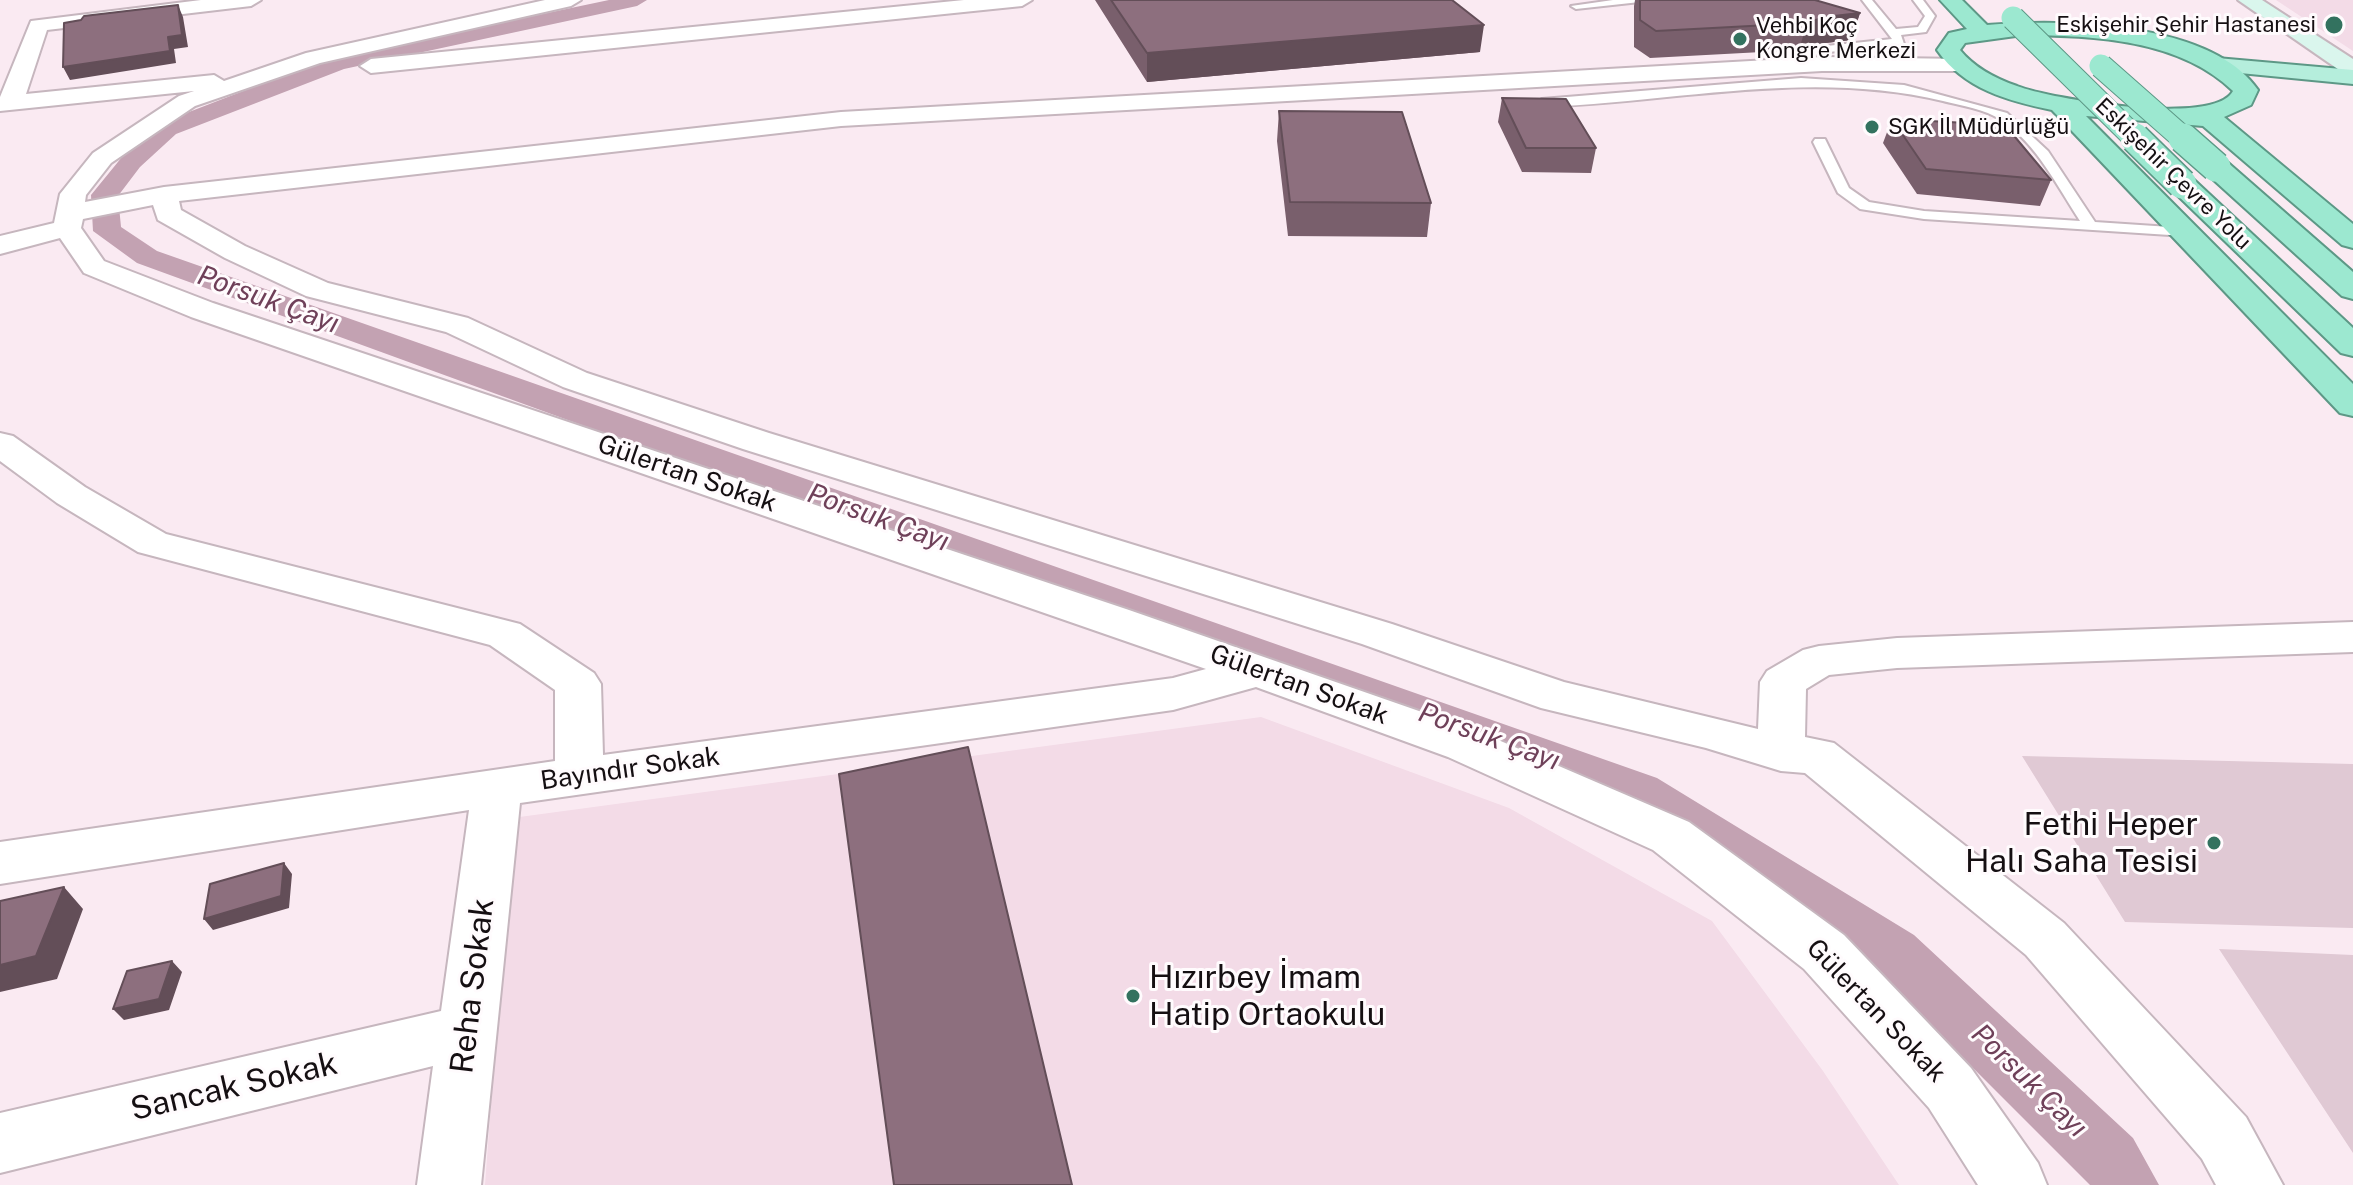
<!DOCTYPE html>
<html>
<head>
<meta charset="utf-8">
<style>
	body { margin:0 }
	canvas { display:block; background:#faeaf2 }
</style>
</head>
<body>
<canvas width="2353" height="1185"></canvas>
<script>
const c = document.querySelector('canvas').getContext('2d');
c.lineJoin = 'round';
function fill(path, color) {
  c.fillStyle = color;
  c.fill(path, 'evenodd');
}
function stroke(path, color, width, dash) {
  c.strokeStyle = color;
  c.lineWidth = width;
  c.lineCap = dash ? 'butt' : 'round';
  c.setLineDash(dash || []);
  c.stroke(path);
}
function drawText(font, color, halo, rows, align = 'center') {
  c.font = font + ' "Public Sans",sans-serif';
  c.lineWidth = 6;
  c.setLineDash([]);
  c.textBaseline = 'middle';
  c.strokeStyle = halo;
  c.fillStyle = color;
  for (const [text, x, y, turn = 0] of rows) {
    c.save();
    c.translate(x, y);
    c.rotate((+turn || 0) * Math.PI / 180);
    c.textAlign = isNaN(turn) ? turn : align;
    if (halo) c.strokeText(text, 0, 0);
    c.fillText(text, 0, 0);
    c.restore();
  }
}
fill(new Path2D(`
	M2276,0H2353V51Z
	M1261,717L1509,808L1712,921L1823,1071L1899,1185H485L512,818Z`), '#f3dbe7');
fill(new Path2D(`
	M2022,756L2353,764V928L2125,922Z
	M2219,949L2353,955V1153Z`), '#e0c9d4');
fill(new Path2D(`
	M609,0H647L637,6L344,69L176,134L140,167L118,196L121,227L157,251L1657,778L1914,935L2133,1138L2159,1185H2090L1874,969L1621,804L137,263L93,231L91,195L122,157L158,124L251,88L338,57Z`), '#c3a2b2');
const service = new Path2D(`
	M1613,0H1658L1576,9L1571,6Z
	M1862,0H1872L1896,29L1918,27L1925,16L1913,0H1923L1935,16L1926,32L1901,35L1904,44L1819,53L1796,62L1793,68H1785L1787,58L1817,47L1892,39Z
	M1801,78L1904,85L2007,113L2048,151L2095,222L2185,228L2192,232L2185,236L1924,219L1860,209L1838,193L1813,142L1815,139H1825L1849,188L1869,202L1924,211L2080,221C2057,186 2037,144 2001,120C1985,109 1962,106 1943,101C1810,69 1677,102 1542,107L1536,103L1542,99Z`);
const minor = new Path2D(`
	M201,0H261L251,6L47,30L26,94L214,75L224,81L306,53L545,0H581L571,6L320,63L195,106L111,163L86,195L85,202L164,187L841,112L1822,57L1964,59L1967,64L1964,69L1956,71H1822L841,126L179,201L181,210L245,246L328,283L468,318L587,373L769,433L1392,624L1564,682L1758,729L1760,682L1767,671L1803,650L1819,646L1897,638L2353,622V652L1897,668L1829,675L1806,689L1805,737L1834,743L2064,923L2246,1117L2283,1185H2216L2202,1159L2026,955L1805,773L1781,771L1706,748L1541,708L1362,644L743,449L563,387L446,332L306,296L225,258L158,220L153,205L83,219L81,228L104,261L213,303L1129,610L1482,733L1689,822L1844,935L1971,1068L2038,1163L2047,1185H1978L1929,1108L1804,969L1653,850L1448,757L1256,687L1173,710L520,803L481,1185H417L433,1066L0,1173V1113L441,1011L469,810L0,884V842L555,761V690L490,645L138,552L57,503L0,461V433L13,436L85,487L166,534L520,624L594,673L601,684L603,755L1173,678L1206,669L191,317L84,273L60,238L0,254V236L54,223L60,194L93,153L179,96L194,91L0,111V97L31,21Z
	M964,0H1032L1022,6L371,73L360,66L371,59Z`);
const secondary = new Path2D(`
	M2238,0H2262L2353,59V76L2345,74Z`);
const primary = new Path2D(`
	M2217,58L2353,70V84L2209,70L2205,65Z`);
const trunk = new Path2D(`
	M1940,0H1962L1987,25C2062,19 2211,21 2258,90L2251,105L2224,117L2353,224V248L2342,245L2203,126L2086,116L2353,384V416L2340,413L2052,110C2008,101 1964,89 1937,50L1949,33L1967,29ZM2023,35C2095,36 2179,39 2233,91C2214,127 2051,99 2017,86C1994,78 1975,68 1960,50L1965,43Z
	M2216,159L2226,161L2353,272V299L2342,296L2206,173L2202,167L2206,161Z
	M2182,176L2192,178L2353,328V356L2341,353L2172,190L2168,184L2172,178Z`);
stroke(service, '#c6b6be', 4);
stroke(minor, '#c6b6be', 4);
stroke(secondary, '#c6b6be', 4);
stroke(primary, '#5d9886', 4);
stroke(trunk, '#5d9886', 4);
fill(service, '#fff');
fill(minor, '#fff');
fill(secondary, '#daf6ed');
fill(primary, '#b5eedc');
fill(trunk, '#9ce8d0');
const trunkBridgeFar1 = new Path2D(`
	M2013,18L2137,140
	M2101,66L2185,140`);
const trunkBridge = new Path2D(`
	M2135,138L2182,184
	M2183,138L2216,167`);
stroke(trunkBridgeFar1, '#5d9886', 25, []);
stroke(trunkBridge, '#5d9886', 32, []);
stroke(trunkBridgeFar1, '#9ce8d0', 23);
stroke(trunkBridge, '#9ce8d0', 29);
fill(new Path2D(`
	M1095,0H1452L1480,52L1147,82Z
	M1635,0H1815L1860,13L1851,40L1817,44L1799,50L1650,58L1634,47V6Z
	M1502,98L1596,148L1591,173L1522,172L1498,122Z
	M1279,111L1431,203L1427,237L1288,236L1277,141Z
	M1892,119L2051,180L2040,206L1917,194L1883,143Z`), '#795f6c');
fill(new Path2D(`
	M178,5L183,17L188,47L174,49L176,63L70,80L63,67L168,37Z
	M1860,13L1851,40L1817,44L1799,50L1807,23L1825,17Z
	M1484,25L1480,52L1147,82V53Z
	M284,863L292,874L289,908L213,930L204,919Z
	M64,887L83,909L57,979L0,992V965Z
	M172,961L182,972L169,1010L124,1020L113,1009Z`), '#634e58');
const building = new Path2D(`
	M1111,0H1452L1484,25L1147,53Z
	M1640,0H1815L1860,13L1825,17L1807,23L1656,31L1640,20Z
	M178,5L182,35L168,37L170,51L63,67L64,23L81,20L84,16Z
	M1502,98L1566,99L1596,148H1526Z
	M1279,111L1402,112L1431,203L1290,202Z
	M1892,119L2005,125L2051,180L1926,169Z
	M968,747L1072,1185H894L839,774Z
	M284,863L281,896L204,919L210,884Z
	M64,887L36,956L0,965V901Z
	M172,961L159,999L113,1009L127,971Z`);
fill(building, '#8d6f7e');
stroke(building, '#634e58', 2);
for (const [x, y, r, color] of [
	[2334,25,10,"#33725f"],
	[1740,39,8,"#33725f"],
	[1872,127,8,"#33725f"],
	[2214,843,8,"#33725f"],
	[1133,996,8,"#33725f"]
]) {
  const dot = new Path2D();
  dot.arc(x, y, r, 0, 2 * Math.PI);
  c.fillStyle = color;
  c.fill(dot);
  stroke(dot, '#fffbfd', 3);
}
drawText('22px', '#150f12', '#fffbfd', [
	["Eskişehir Şehir Hastanesi",2316,25,"right"],
	["Vehbi Koç",1756,26],
	["Kongre Merkezi",1756,51],
	["SGK İl Müdürlüğü",1888,127]
], 'left');
drawText('22px', '#150f12', '#fffbfd', [
	["Eskişehir Çevre Yolu",2173,174,44]
]);
drawText('26px', '#150f12', '#fffbfd', [
	["Gülertan Sokak",687,474,19],
	["Gülertan Sokak",1299,685,20],
	["Bayındır Sokak",630,769,-8],
	["Gülertan Sokak",1876,1011,46]
]);
drawText('italic 28px', '#6f4059', '#fffbfd', [
	["Porsuk Çayı",268,300,20],
	["Porsuk Çayı",878,518,20],
	["Porsuk Çayı",1489,737,20],
	["Porsuk Çayı",2029,1081,44]
]);
drawText('32px', '#150f12', '#fffbfd', [
	["Fethi Heper",2198,825],
	["Halı Saha Tesisi",2198,862],
	["Hızırbey İmam",1149,978,"left"],
	["Hatip Ortaokulu",1149,1015,"left"]
], 'right');
drawText('32px', '#150f12', '#fffbfd', [
	["Reha Sokak",473,986,-83],
	["Sancak Sokak",234,1087,-13]
]);
</script>
</body>
</html>
